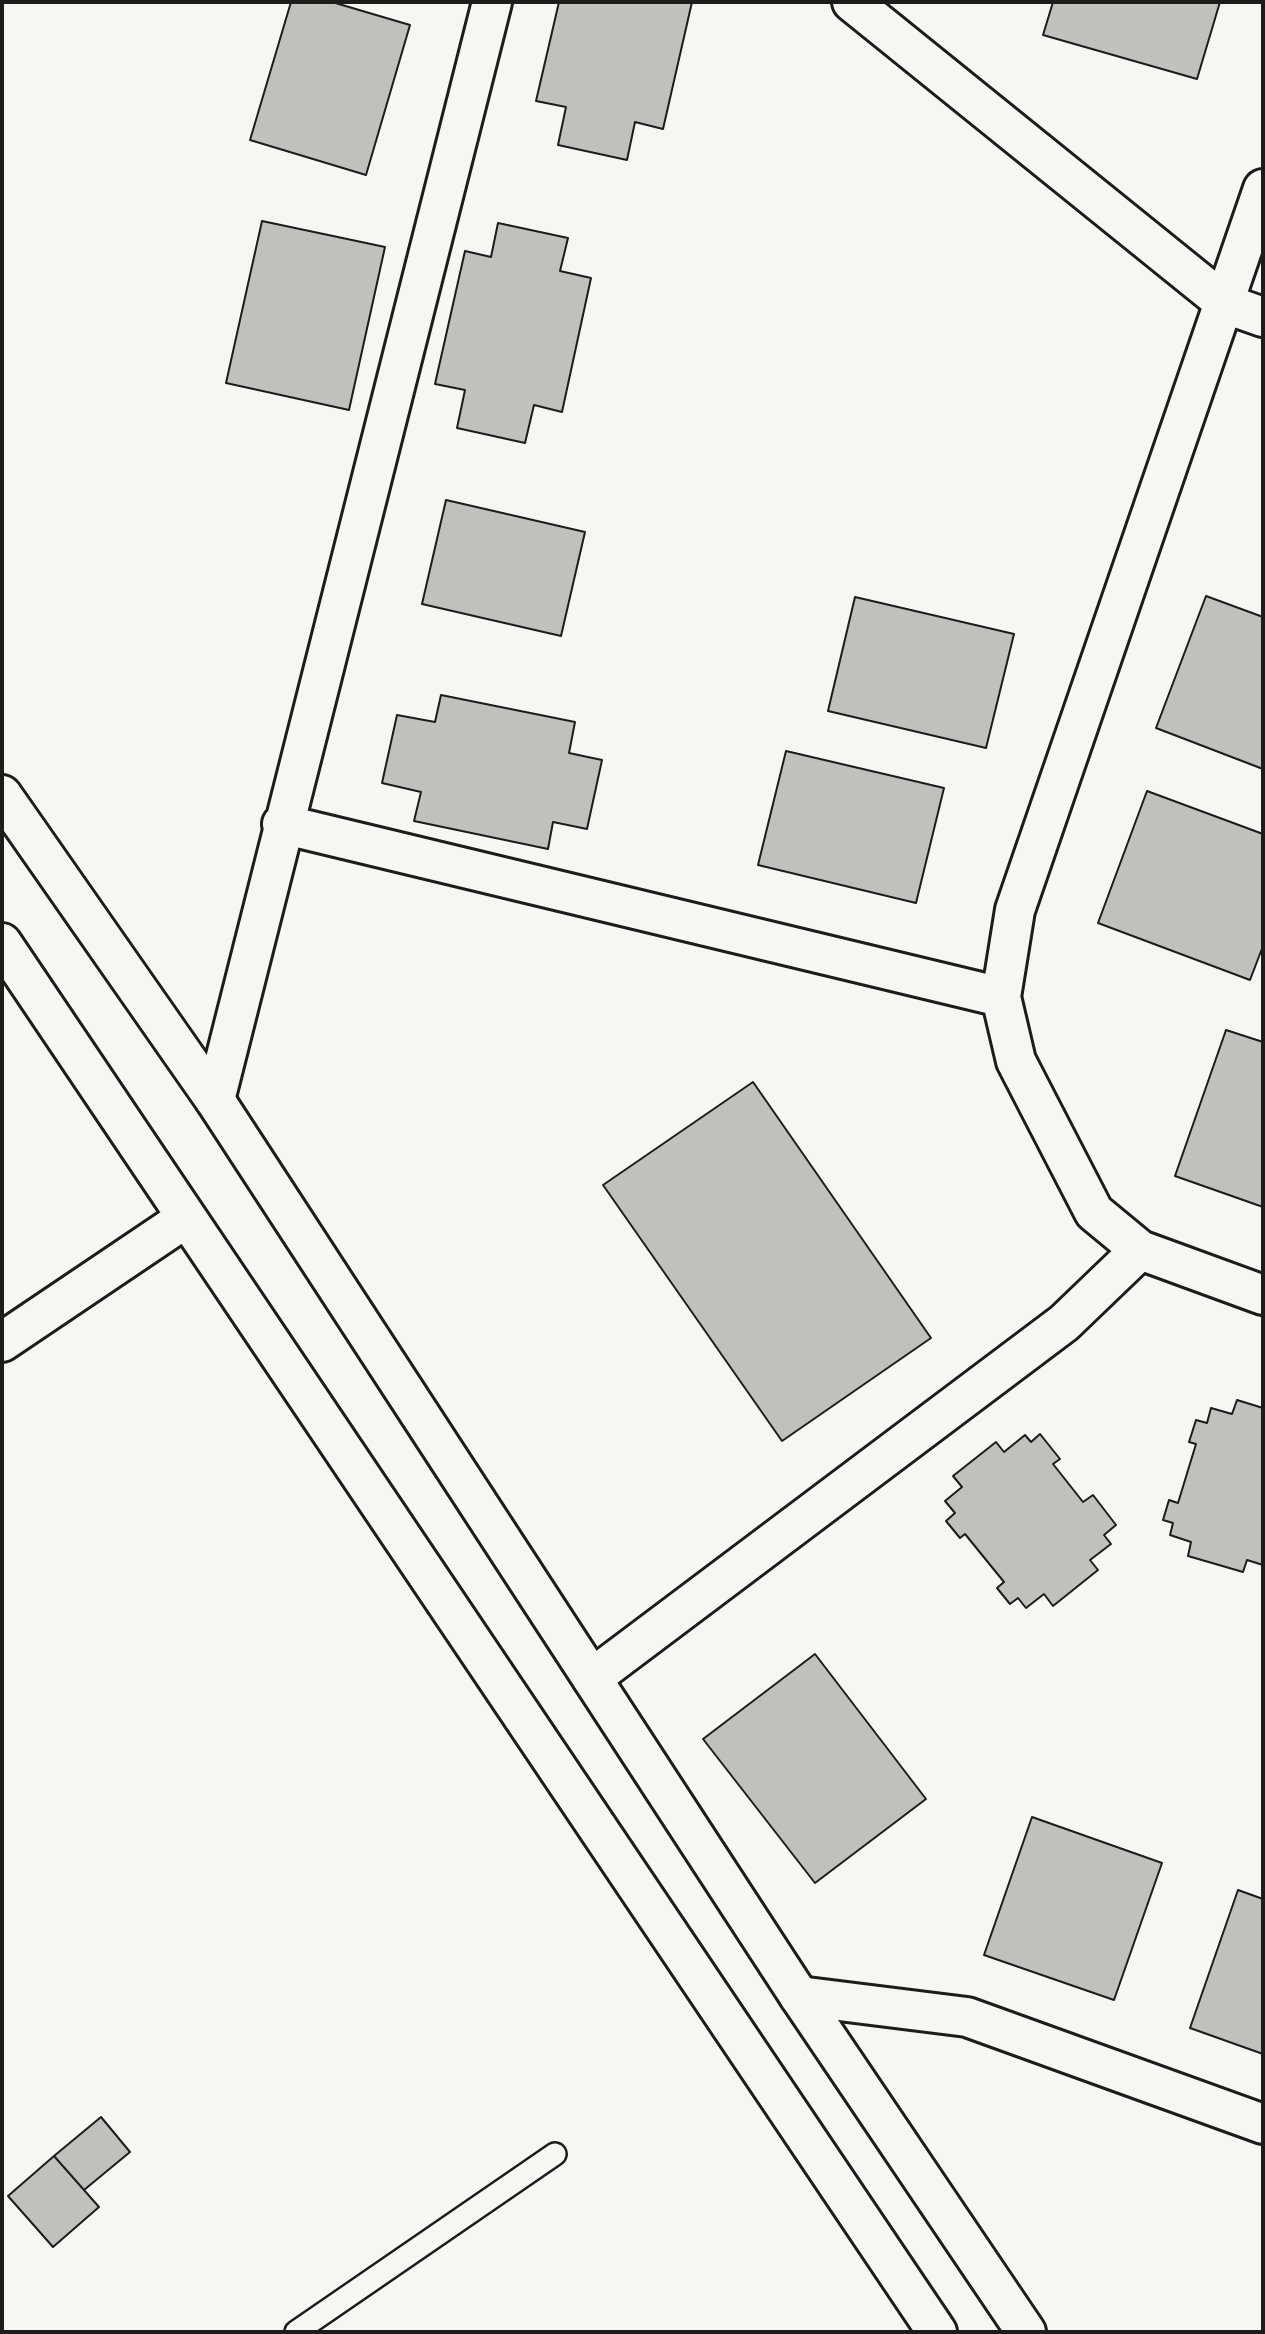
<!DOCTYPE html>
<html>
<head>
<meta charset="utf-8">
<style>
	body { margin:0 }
	#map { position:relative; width:1265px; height:2334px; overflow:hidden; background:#f6f6f2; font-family:"Playpen Sans",sans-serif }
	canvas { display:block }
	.frame { position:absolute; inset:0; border:4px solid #1c1c1c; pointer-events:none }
</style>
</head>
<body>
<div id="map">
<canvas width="1265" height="2334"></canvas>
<div class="frame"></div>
</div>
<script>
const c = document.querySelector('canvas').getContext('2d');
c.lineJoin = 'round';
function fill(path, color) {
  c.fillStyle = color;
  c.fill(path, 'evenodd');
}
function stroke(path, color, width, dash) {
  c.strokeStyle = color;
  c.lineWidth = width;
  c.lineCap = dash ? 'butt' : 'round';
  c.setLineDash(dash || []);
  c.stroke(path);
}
const building = new Path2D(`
	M291,2H332L410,25L366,175L250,140Z
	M559,2H692L663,129L635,122L627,160L558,145L566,107L536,101Z
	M1053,2H1220L1197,79L1043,35Z
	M262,221L385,247L349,410L226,383Z
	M498,223L568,238L560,271L591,278L562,412L534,405L525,443L457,428L465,390L435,384L465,251L491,257Z
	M446,500L585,532L561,636L422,604Z
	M1206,596L1263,617V769L1156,728Z
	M855,597L1014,634L986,748L828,711Z
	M441,695L575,722L569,753L602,760L587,829L553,822L548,849L414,821L421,792L382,783L397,715L435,722Z
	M786,751L944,788L916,903L758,865Z
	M1147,791L1263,834V946L1250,980L1098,923Z
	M1226,1030L1263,1042V1207L1175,1176Z
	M753,1082L931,1338L782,1441L603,1185Z
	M1237,1400L1263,1408V1565L1247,1560L1243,1572L1188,1556L1191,1542L1170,1535L1173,1523L1163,1520L1169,1500L1178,1503L1196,1444L1189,1442L1196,1420L1207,1423L1211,1408L1232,1414Z
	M1040,1434L1060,1459L1053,1464L1083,1502L1093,1495L1116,1525L1104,1535L1111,1544L1090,1560L1098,1570L1053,1606L1044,1594L1026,1608L1018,1598L1010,1604L997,1588L1004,1582L965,1534L960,1538L946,1521L955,1513L945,1501L962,1487L953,1476L996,1442L1004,1452L1025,1435L1031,1442Z
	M815,1654L926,1799L815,1883L703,1739Z
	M1032,1817L1162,1863L1114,2000L984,1955Z
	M1238,1890L1263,1899V2054L1190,2028Z
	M101,2117L130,2152L84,2190L54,2156Z
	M54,2156L99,2207L53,2247L8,2196Z`);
fill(building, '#c0c0bd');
stroke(building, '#1c1c1c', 2);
const service = new Path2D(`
	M296,2332L555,2154`);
const minor = new Path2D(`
	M852,2L1226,304L1263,317
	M1263,189L1015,910L1001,997L1016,1061L1094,1212L1140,1250L1263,1295
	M282,824L1001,997
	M215,1100L492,2
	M2,1342L186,1218
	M592,1678L1064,1323L1140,1250
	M799,1996L967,2017L1263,2124`);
const tertiary = new Path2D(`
	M2,795L215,1100L799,1996L1026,2332
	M2,943L937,2332`);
stroke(service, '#1c1c1c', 26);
stroke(minor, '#1c1c1c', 44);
stroke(tertiary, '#1c1c1c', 44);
stroke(service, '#f6f6f2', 21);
stroke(minor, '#f6f6f2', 38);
stroke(tertiary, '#f6f6f2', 38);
</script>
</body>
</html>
